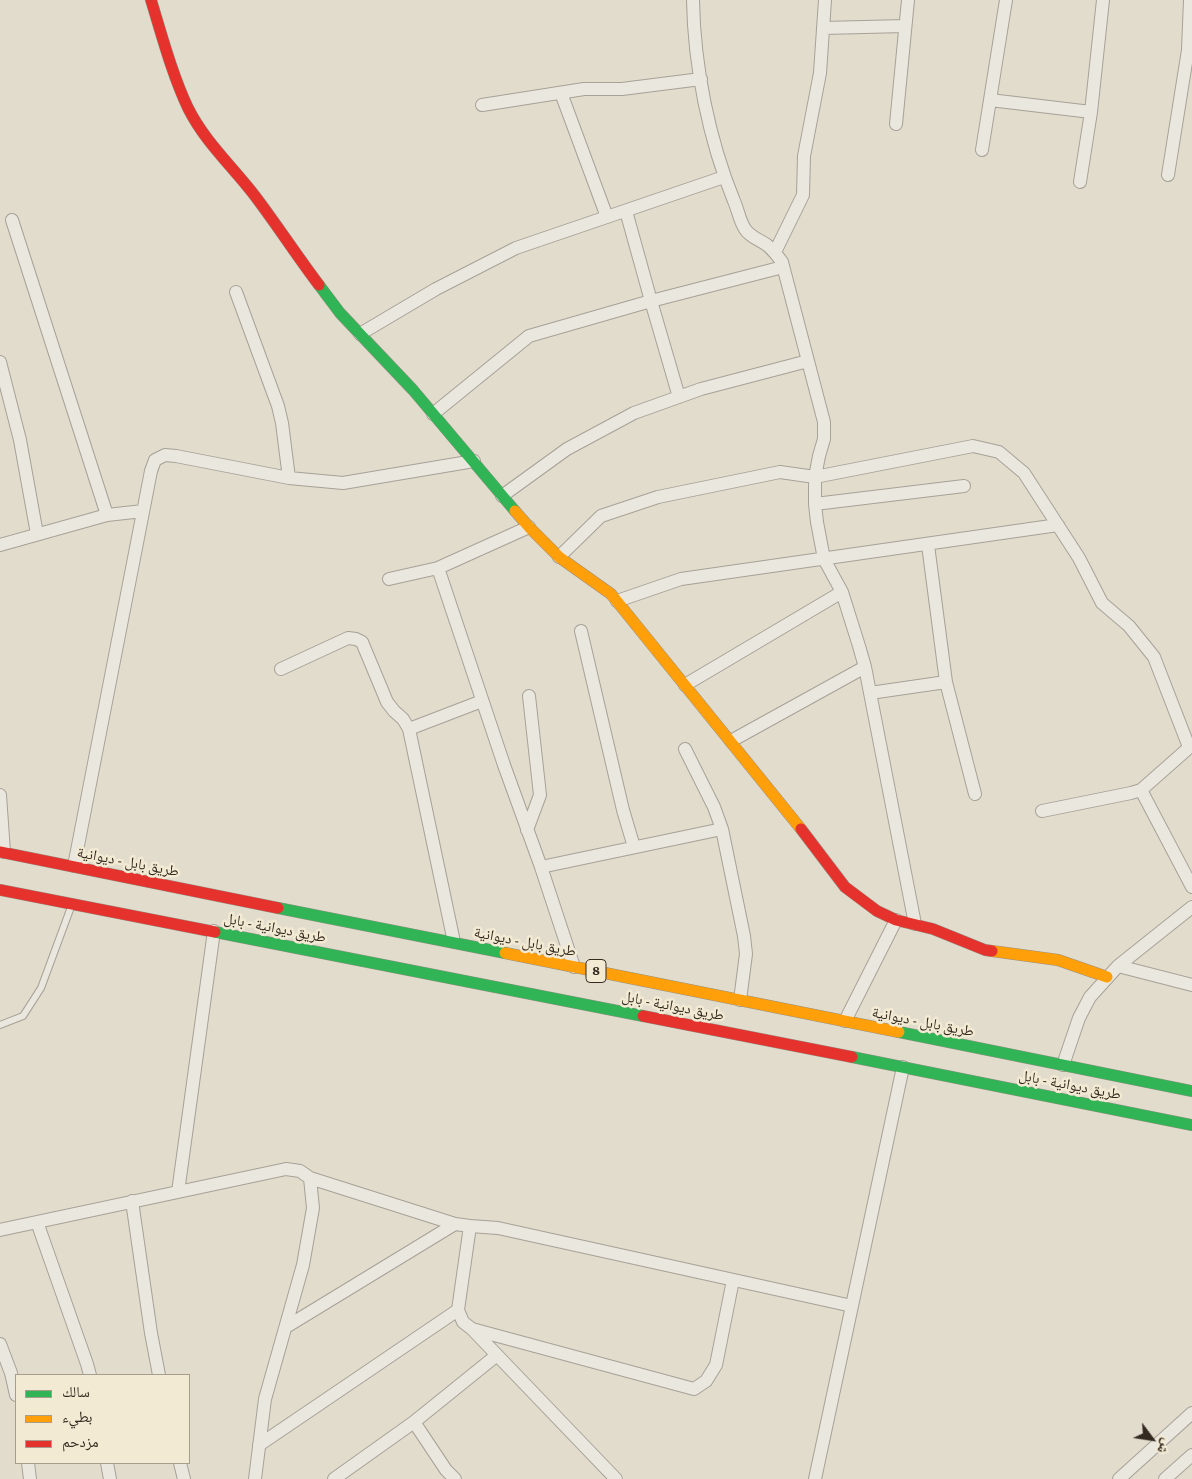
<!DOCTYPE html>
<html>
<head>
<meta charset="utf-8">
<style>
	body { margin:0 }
	#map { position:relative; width:1192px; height:1479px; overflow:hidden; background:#e2dccd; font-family:"Crimson Pro","Noto Naskh Arabic",serif }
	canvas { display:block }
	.legend { position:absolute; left:15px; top:1374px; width:175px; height:90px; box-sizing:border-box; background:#f3ead4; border:1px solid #a79d8c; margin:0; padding:6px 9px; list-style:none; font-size:15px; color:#352a1f }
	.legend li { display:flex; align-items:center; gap:10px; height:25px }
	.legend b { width:25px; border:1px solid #a79d8c }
	.north { position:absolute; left:1127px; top:1414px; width:50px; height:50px; -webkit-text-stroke:4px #f3ead4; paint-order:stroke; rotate:121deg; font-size:14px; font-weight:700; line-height:20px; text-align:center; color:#352a1f }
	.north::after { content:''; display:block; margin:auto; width:18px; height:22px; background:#352a1f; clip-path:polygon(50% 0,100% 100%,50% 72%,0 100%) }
</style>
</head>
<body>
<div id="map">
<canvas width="1192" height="1479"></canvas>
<ul class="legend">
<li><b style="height:6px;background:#30b455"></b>سالك</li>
<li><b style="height:6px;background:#ff9f0a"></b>بطيء</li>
<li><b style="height:6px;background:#e5322d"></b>مزدحم</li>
</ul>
<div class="north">ش</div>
</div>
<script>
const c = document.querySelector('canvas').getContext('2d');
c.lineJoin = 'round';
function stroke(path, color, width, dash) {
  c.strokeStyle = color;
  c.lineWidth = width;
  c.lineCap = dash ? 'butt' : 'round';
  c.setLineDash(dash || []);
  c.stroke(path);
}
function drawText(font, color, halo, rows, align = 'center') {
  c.font = font + ' "Crimson Pro","Noto Naskh Arabic",serif';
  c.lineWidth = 5;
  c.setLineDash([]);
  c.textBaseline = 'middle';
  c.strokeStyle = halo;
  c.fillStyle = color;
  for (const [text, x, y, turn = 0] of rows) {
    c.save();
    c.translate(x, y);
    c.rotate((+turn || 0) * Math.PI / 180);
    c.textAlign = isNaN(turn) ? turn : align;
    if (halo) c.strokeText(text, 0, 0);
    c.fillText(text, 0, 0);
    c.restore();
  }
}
const lane = new Path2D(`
	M0,1025L23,1016L41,988L71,907`);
const street = new Path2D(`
	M693,0C694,66 709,140 734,201C738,210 740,222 745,229C750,237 760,240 767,245C773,250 777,255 782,262L824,422V439L819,456L815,477V504L817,522L824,559L842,592L859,646L865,667L915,924
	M823,28L905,26
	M561,93L607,217
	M990,100L1091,112
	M482,105L584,89H622L701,79
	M896,124L908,0
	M982,150L1006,0
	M1168,175L1188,50L1190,0
	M1080,182L1091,112L1103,0
	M626,211L651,301L679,397
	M12,220L107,515
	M775,252L803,195L804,156L820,73L825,0
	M236,292L278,406L282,423L289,478
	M360,334L436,289L516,248L724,177
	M0,362L20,440L37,534
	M433,414L529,336L651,301L783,267
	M502,496L567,449L634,413L701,389L808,361
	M815,504L964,486
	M0,545L107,515L143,511
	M928,545L946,682L975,794
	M559,557L601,516L658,497L780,472L815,477L973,446L999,452L1024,473L1079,558L1102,603L1129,626L1154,657L1189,747
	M438,568L504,765L541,867L574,967
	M389,579L438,568L529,527
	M617,601L681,579L1058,525
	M581,631L623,810L634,847
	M281,669L348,638L356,639L362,642L387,702L394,711L403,719L409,729L454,942
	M685,685L842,592
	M870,693L946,682
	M409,729L482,701
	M731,741L865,667
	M685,749L714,807L722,829L744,936L746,954L740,1000
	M1141,790L1192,745
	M0,795L4,852
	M1042,811L1131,793L1141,790L1192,887
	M527,830L540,795L529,696
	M74,866L151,471L155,460L165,455L176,456L289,478L343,483L474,461
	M541,867L722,829
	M1118,966L1192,985
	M845,1021L896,920
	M1063,1065L1079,1018L1090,997L1118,966L1192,907
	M178,1192L214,931
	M132,1201L151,1333L159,1375
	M37,1222L87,1364L90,1375
	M470,1226L458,1310L463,1322L472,1329L694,1389L706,1381L716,1365L733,1280
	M0,1230L286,1169L300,1171L310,1178L455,1224L470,1226L498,1228L852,1306
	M286,1327L455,1224
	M472,1329L616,1479
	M0,1344L11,1373L16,1395
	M414,1422L446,1470L455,1479
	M259,1445L458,1310
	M28,1463L30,1479
	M107,1463L110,1479
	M180,1463L184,1479
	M255,1479L265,1399L303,1265L313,1208L310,1178
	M334,1479L414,1422L497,1355
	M815,1479L903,1067
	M1119,1479L1192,1413
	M1165,1479L1192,1455`);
const fast = new Path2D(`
	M319,285L340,313L413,390L515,511
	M278,908L505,953
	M215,932L643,1016
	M899,1032L1192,1091
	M852,1057L1192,1125`);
const slow = new Path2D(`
	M515,511L529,527L559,557L611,594L801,829
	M992,951L1058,960L1107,977
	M505,953L899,1032`);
const jam = new Path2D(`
	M151,0C162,36 172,74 188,108C205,142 232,166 255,196C277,225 297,256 319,285
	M801,829L845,887L877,911L896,920L933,929L985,950L992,951
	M0,852L278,908
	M0,890L215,932
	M643,1016L852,1057`);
stroke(lane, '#a7a197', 8);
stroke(street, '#a7a197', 14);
stroke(fast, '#979186', 12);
stroke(slow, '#979186', 12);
stroke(jam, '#979186', 12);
stroke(lane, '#eae7df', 6);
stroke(street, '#eae7df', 12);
stroke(fast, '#30b455', 11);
stroke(slow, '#ff9f0a', 11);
stroke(jam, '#e5322d', 11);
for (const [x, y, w] of [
	[596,971,20]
]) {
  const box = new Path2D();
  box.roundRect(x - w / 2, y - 11.5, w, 23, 4);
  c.fillStyle = '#f3ead4';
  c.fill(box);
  stroke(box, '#352a1f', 1);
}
drawText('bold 14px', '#352a1f', null, [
	["8",596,971]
]);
drawText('15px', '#352a1f', '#f3ead4', [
	["طريق بابل - ديوانية",128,862,11],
	["طريق ديوانية - بابل",275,928,11],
	["طريق بابل - ديوانية",525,942,11],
	["طريق ديوانية - بابل",673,1006,11],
	["طريق بابل - ديوانية",923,1022,11],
	["طريق ديوانية - بابل",1070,1085,11]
]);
</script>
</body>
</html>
